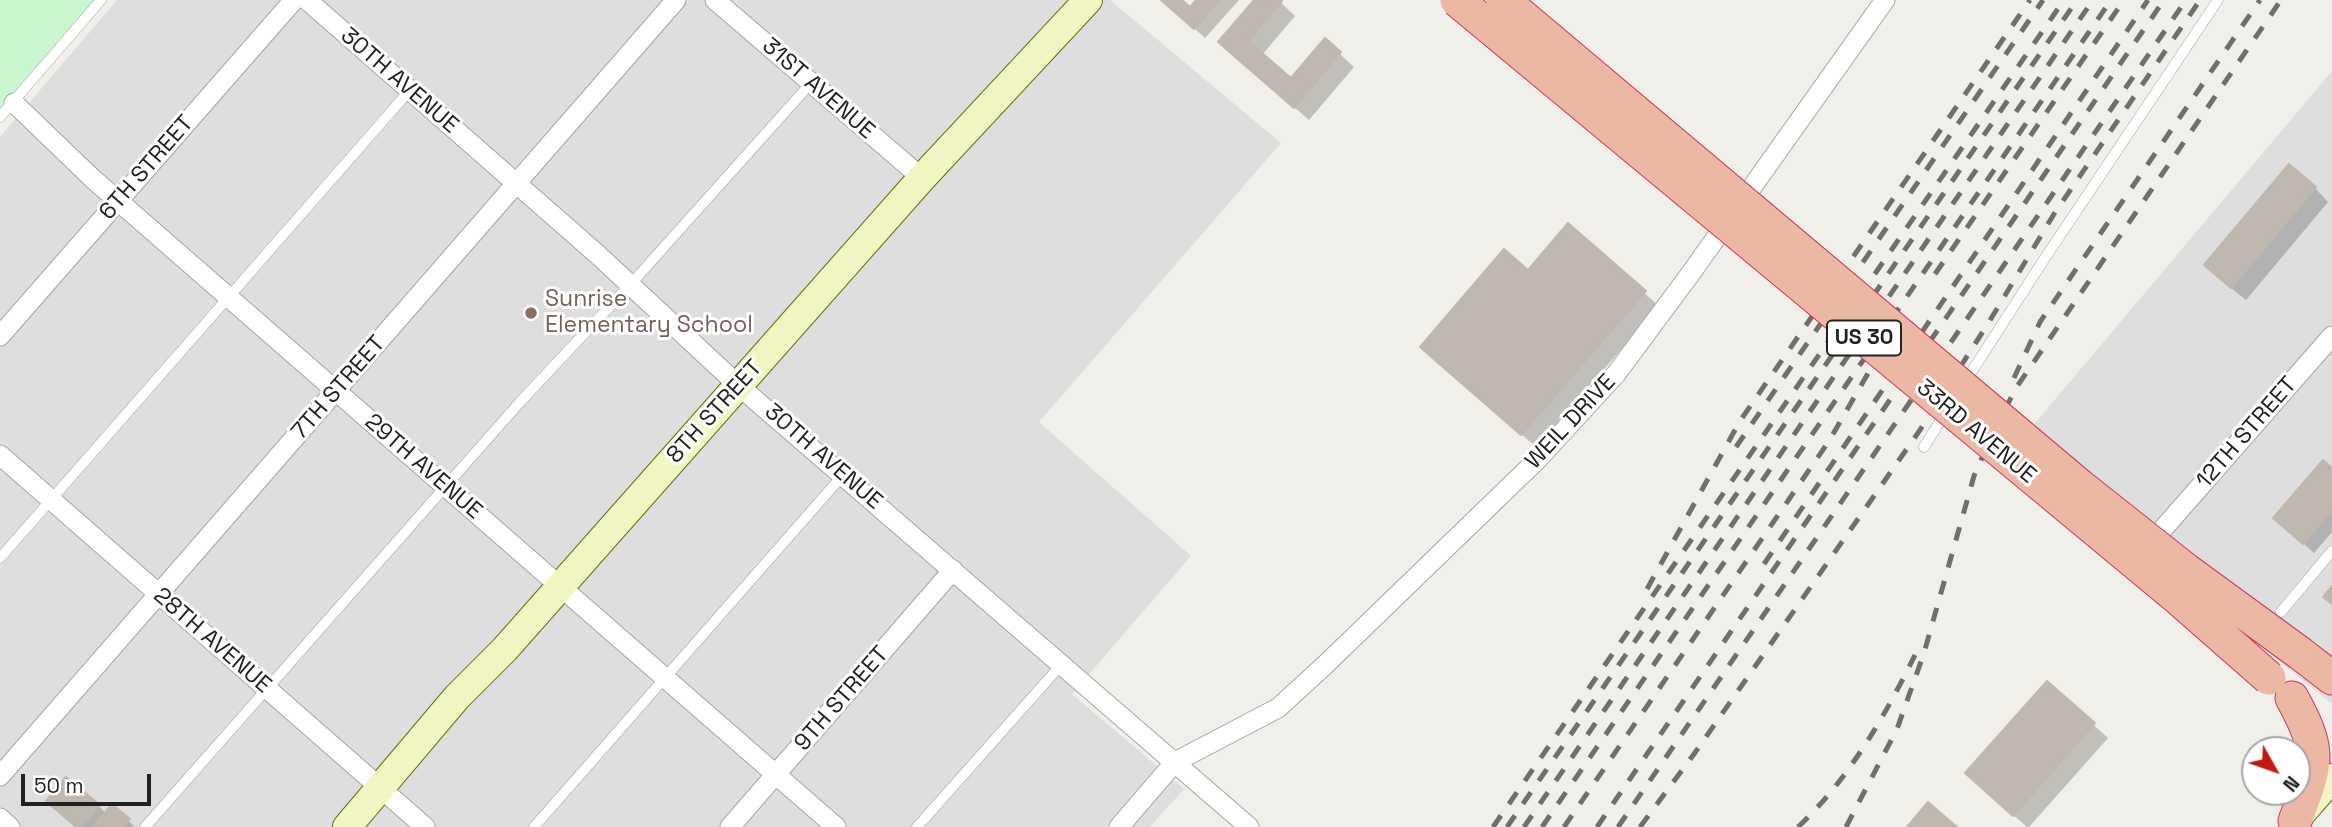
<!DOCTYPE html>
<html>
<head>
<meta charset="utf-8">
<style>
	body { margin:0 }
	#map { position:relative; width:2332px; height:827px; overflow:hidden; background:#f1efe9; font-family:"Space Grotesk",sans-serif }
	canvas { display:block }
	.north { position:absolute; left:2241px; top:736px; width:70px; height:70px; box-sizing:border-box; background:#fff; border:2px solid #a6a6a6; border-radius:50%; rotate:130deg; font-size:19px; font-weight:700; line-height:28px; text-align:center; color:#212121 }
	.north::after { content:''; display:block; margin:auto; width:24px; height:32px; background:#c31a0f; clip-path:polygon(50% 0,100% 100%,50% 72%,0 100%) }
	.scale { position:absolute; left:21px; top:774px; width:130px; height:32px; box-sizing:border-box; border:4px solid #212121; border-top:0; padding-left:9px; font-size:21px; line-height:24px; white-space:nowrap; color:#212121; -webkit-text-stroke:5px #fff; paint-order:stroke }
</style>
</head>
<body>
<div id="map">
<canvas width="2332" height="827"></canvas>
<div class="north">N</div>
<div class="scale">50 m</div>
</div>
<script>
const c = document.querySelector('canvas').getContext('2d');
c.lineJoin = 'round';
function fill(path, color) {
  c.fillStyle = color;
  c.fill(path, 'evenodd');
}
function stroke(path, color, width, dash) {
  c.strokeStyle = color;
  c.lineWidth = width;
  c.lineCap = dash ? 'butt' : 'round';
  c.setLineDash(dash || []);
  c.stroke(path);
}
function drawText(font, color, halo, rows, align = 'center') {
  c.font = font + ' "Space Grotesk",sans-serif';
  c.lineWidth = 6;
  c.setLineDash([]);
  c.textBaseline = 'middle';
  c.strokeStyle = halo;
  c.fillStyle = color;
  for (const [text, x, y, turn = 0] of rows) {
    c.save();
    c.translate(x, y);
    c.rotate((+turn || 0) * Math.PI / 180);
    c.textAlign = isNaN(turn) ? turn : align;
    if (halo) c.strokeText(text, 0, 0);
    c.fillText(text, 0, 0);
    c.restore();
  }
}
fill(new Path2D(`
	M117,0H1110L1281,143L1039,422L1191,556L1072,694L1184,789L1150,827H0V137Z
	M2332,71V704L2015,447Z`), '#dfdede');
fill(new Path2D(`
	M0,0H101L0,117Z`), '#caf6d0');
fill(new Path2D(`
	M1163,0H1179L1190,9L1198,0H1239L1205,38Z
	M1256,0H1278L1295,16L1262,55L1291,80L1326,41L1354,67L1309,120L1220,42Z
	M2315,188L2328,202L2246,300L2220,279Z
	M1569,226L1659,306L1536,447L1436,360L1528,273Z
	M2332,471V532L2314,553L2286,528Z
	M2047,683L2108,738L2029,827H2027L1981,787Z
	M99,806L106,814L113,807L135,827H77Z`), '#0003');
const building = new Path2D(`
	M1161,0H1182L1190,7L1196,0H1220L1194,29Z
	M1254,0L1282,1L1248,41L1291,78L1325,38L1341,52L1294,108L1218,42Z
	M2289,164L2316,187L2231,288L2204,265Z
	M1568,223L1646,291L1521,435L1420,347L1504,249L1528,270Z
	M2323,460L2332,468V510L2303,544L2273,518Z
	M2332,586V604L2323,597Z
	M2047,681L2095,723L2013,816L1965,773Z
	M66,777L100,805L81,827H76L46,801Z
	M1928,802L1957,827H1907Z
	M112,804L130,819L124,827H93Z`);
fill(building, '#beb8b1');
stroke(building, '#c1b7ac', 2);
const service = new Path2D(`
	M0,117L101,0
	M1965,382L2043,261L2218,0
	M1924,447L1946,412
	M0,558L410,90
	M2281,612L2332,551
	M145,827L520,402L630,285L811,83
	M534,827L843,475
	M917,827L1061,665`);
const minor = new Path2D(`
	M307,0L597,254L739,386L1249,827
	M715,0L922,178
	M14,103L93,179L836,827
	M0,336L294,0
	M0,455L425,827
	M2162,530L2332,336
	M0,776L676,0
	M0,818L10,827
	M730,827L953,570
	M1119,827L1175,762L1278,708L1325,665L1538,459L1616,374L1691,273L1885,0`);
const secondary = new Path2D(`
	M2299,816L2332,778
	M347,827L457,697L505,649L922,178L1088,0`);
const trunk = new Path2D(`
	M2301,654L2332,678
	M2292,698C2323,754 2316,764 2295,821`);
stroke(service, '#a5a5a5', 11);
stroke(minor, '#a5a5a5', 21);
stroke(secondary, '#62730e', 30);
stroke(trunk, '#cf3661', 35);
stroke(service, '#fff', 10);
stroke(minor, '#fff', 19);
stroke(secondary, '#f0f5c2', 28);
stroke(trunk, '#ebb8a4', 33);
stroke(new Path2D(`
	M1935,274L2124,0
	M2014,378L2040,322L2260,0
	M1736,447L2043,0
	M1764,564L2148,0
	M1647,589L1740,421L2030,0
	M1493,827L2064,0
	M1507,827L2077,0
	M1524,827L2093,0
	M1542,827L2111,0
	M1564,827L1829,441L1874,363
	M1597,827L2164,0
	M1618,827L2186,0
	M1640,827L1694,754L1920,430L1989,322L2054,214L2200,0
	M1798,827C1849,779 1885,716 1915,655
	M1846,827L1897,729L1924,653L1974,476L1994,431L2016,388L2281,0`), '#6f6f6f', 5, [14, 14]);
const trunkBridge = new Path2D(`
	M1457,0L2179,599L2269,678
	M1503,0L2080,486L2186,570L2301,654`);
stroke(trunkBridge, '#cf3661', 35, []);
stroke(trunkBridge, '#ebb8a4', 33);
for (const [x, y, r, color] of [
	[531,313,7,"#8d6e63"]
]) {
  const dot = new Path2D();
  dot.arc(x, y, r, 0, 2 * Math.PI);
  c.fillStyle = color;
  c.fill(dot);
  stroke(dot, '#fff', 2.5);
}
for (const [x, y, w] of [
	[1864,338,74]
]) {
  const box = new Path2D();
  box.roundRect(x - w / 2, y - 17.5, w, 35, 5);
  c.fillStyle = '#fff';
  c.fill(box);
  stroke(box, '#212121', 2);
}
drawText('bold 21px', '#212121', null, [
	["US 30",1864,338]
]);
drawText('23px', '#212121', '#fff', [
	["30TH AVENUE",399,81,41],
	["31ST AVENUE",818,89,41],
	["6TH STREET",147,168,-49],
	["7TH STREET",339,388,-49],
	["8TH STREET",715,412,-48],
	["WEIL DRIVE",1571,422,-47],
	["33RD AVENUE",1976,432,40],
	["12TH STREET",2247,433,-49],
	["30TH AVENUE",823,457,41],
	["29TH AVENUE",423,467,41],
	["28TH AVENUE",212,641,41],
	["9TH STREET",842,699,-49]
]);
drawText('23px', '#785e54', '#fff', [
	["Sunrise",545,300],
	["Elementary School",545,326]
], 'left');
</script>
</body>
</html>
